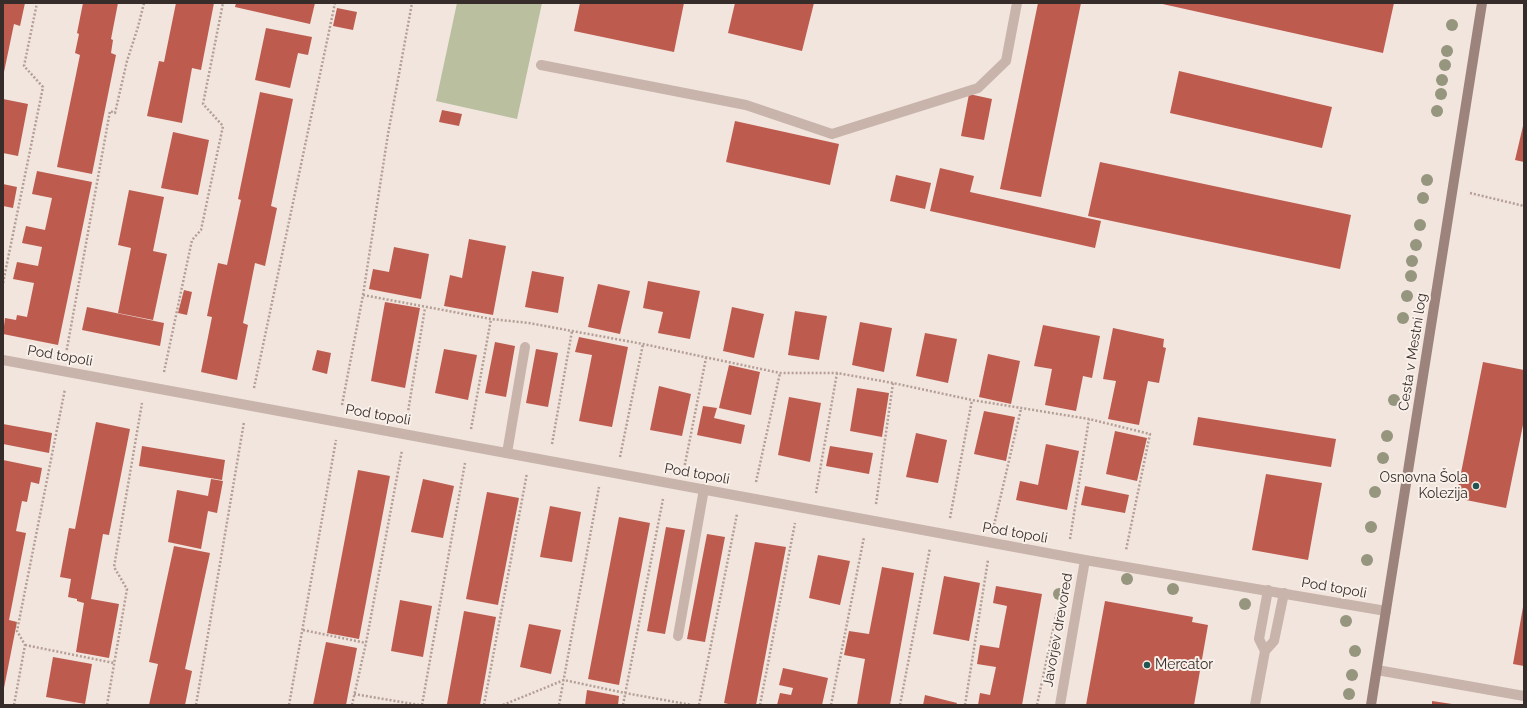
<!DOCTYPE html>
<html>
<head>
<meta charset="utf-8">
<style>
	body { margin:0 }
	#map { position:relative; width:1527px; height:708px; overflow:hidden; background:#f1e5de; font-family:Raleway,sans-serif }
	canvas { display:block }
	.frame { position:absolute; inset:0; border:4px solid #362c29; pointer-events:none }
</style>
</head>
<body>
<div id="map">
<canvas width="1527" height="708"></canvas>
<div class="frame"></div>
</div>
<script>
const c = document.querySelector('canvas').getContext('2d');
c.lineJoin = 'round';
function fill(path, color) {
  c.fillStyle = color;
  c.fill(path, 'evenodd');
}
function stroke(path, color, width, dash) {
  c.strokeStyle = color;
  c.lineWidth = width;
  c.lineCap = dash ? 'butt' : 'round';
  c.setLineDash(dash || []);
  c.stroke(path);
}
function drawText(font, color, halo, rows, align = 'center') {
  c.font = font + ' Raleway,sans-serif';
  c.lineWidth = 4;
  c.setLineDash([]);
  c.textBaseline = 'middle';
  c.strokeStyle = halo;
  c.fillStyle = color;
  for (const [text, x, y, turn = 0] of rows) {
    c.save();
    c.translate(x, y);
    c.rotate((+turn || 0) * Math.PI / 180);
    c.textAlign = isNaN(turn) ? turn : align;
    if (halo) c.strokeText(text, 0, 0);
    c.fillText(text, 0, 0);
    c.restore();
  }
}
fill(new Path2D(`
	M457,3H542L517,119L436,101Z`), '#b9bf9f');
fill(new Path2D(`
	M3,3H25L20,26L14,24L4,72Z
	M83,3H118L111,39L113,40L111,53L116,55L92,174L57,167L80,55L75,53L79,34L77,33Z
	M176,3H214L201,70L192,68L182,123L147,116L159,61L164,62Z
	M236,3H315L310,24L235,7Z
	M580,3H684L674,52L574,31Z
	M735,3H814L802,51L728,33Z
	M1038,3H1081L1041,197L1000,189Z
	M1158,3H1394L1383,53Z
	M337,8L357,12L353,30L333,26Z
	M266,28L312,37L308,55L298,53L290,88L255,80Z
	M1179,71L1332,107L1322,148L1170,113Z
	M260,92L293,99L271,206L277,208L265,266L255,263L243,323L248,325L237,380L201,372L212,317L207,316L218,263L227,265L241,200L238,199Z
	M969,94L992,99L984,140L961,136Z
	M3,99L28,104L18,156L3,153Z
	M442,110L462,114L459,126L439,122Z
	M735,121L839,144L830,185L726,162Z
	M1523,126H1524V162L1515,160Z
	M173,132L209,140L198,195L161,188Z
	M1100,162L1351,215L1340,269L1088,216Z
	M940,168L974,176L970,192L1101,221L1095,248L930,211Z
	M37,171L92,182L58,345L3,334L5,318L16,320L17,315L27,317L34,283L13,279L17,262L38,266L42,247L22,243L26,226L45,230L52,198L32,194Z
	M896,175L931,183L925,209L890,201Z
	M3,184L17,187L13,208L3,206Z
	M129,190L164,197L153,251L167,254L153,320L118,313L131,248L118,245Z
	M469,239L506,246L493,315L444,306L450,275L462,278Z
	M394,247L429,254L421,299L369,289L373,269L389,272Z
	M532,271L564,277L558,313L525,307Z
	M648,281L700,291L690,339L658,333L663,312L643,308Z
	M598,284L630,291L620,334L588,327Z
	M184,290L192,292L187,315L178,313Z
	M385,302L420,308L405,388L371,381Z
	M87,307L164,323L160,346L82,330Z
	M732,307L764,314L754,358L723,351Z
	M795,311L827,316L819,360L788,355Z
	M860,322L892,328L884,372L852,365Z
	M1043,325L1100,336L1092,378L1083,376L1076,411L1045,405L1052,369L1034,366Z
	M1113,328L1164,339L1163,347L1166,348L1159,383L1148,381L1139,425L1108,419L1116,381L1103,379Z
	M925,333L957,339L948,383L916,376Z
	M579,337L628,347L612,427L579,421L592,355L575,352Z
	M495,342L515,346L506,397L485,393Z
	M444,349L477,355L468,400L435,393Z
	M536,349L558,353L548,407L526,403Z
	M317,350L331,353L327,374L312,370Z
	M988,354L1020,361L1011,404L979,397Z
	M1483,362L1524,370V426L1523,425L1506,508L1456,498Z
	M729,365L760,372L751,415L719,408Z
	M659,386L691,394L682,436L650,430Z
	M857,388L889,393L882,437L850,431Z
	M789,397L821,403L810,462L778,455Z
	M703,406L717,408L714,418L745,425L741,444L697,435Z
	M984,411L1015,417L1006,461L974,454Z
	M1198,417L1336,439L1331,467L1193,445Z
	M96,422L130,429L109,535L103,534L91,599L119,604L109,658L76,652L84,603L77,601V599L68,597L71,579L60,577L69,528L75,529Z
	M3,424L52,433L49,453L3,444Z
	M1115,431L1147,438L1137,481L1106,474Z
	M916,433L947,440L938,483L906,477Z
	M1046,444L1079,451L1067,510L1016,500L1020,481L1038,485Z
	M142,446L225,460L222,480L139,466Z
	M830,446L873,453L869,474L826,466Z
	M3,460L42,468L39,484L31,482L27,502L22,501L16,531L26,533L9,620L17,622L4,688Z
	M358,470L390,476L359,639L327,633Z
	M1266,474L1322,483L1308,560L1252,550Z
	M211,479L223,481L217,513L208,511L201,549L168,542L177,490L208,496Z
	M423,479L454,486L443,538L411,532Z
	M1085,486L1129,495L1125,513L1081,505Z
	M487,492L519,498L498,605L466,599Z
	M550,506L581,512L572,562L540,557Z
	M619,517L650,523L619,685L588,679Z
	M666,527L685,530L665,634L647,631Z
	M707,534L725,537L705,642L687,639Z
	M755,542L786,547L756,705H733L724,703Z
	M174,546L210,553L185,669L192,671L185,705H149L158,664L149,662Z
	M818,555L850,561L840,605L809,598Z
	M882,567L914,573L890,705H857L865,659L844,655L849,631L869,634Z
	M944,576L980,583L969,641L933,634Z
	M996,586L1042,594L1022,705H978L980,693L990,695L996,667L977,664L980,645L999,648L1007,606L993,603Z
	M400,600L432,606L423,657L391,651Z
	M1105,601L1193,617L1192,622L1208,625L1194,705H1086Z
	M1523,607H1524V666L1513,664Z
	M464,611L496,617L480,705H454L447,704Z
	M529,624L561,630L551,674L520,667Z
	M326,642L357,648L346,705H313Z
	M53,657L92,664L85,704L46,697Z
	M783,668L828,678L822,705H777L780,693L791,695L793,688L779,685Z
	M587,690L619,696L618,705H585Z
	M925,695L957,703L956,705H923Z
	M1432,701L1452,704V705H1432Z`), '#bd5b4f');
stroke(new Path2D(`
	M1470,193L1524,206
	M3,283L43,87L24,66L37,3
	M363,295L388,134L412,3
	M66,354L110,111L115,113L127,61L138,27L144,3
	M164,372L192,240L201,230L223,126L203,104L223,3
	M254,388L335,3
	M342,405L363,295L491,319L529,323L572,331L643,344L780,373H837L893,383L972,400L1089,419L1150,434L1126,550
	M407,418L425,308
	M471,429L491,319
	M552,444L572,331
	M620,457L643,344
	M684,469L706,358
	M756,482L780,373
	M816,493L837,373
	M876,504L893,383
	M950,518L972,400
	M994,525L1021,409
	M1070,539L1089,419
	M303,630L366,643
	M25,645L114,663
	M354,694L419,705
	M14,705L25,645L17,631L65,389
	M107,705L127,589L114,567L142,403
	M196,705L244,422
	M289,705L336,440
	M352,705L366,643L402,450
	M422,705L465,463
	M484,705L527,473
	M503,705L564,680L625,693L692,705
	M559,705L599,487
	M623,705L663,499
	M699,705L737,514
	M760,705L795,523
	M831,705L864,537
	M900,705L930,548
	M965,705L988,560
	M1037,705L1057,611`), '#b49e95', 2.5, [2, 2]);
stroke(new Path2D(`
	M541,65L746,105L832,134L978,88L1006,61L1017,3
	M507,453L525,347
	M678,636L704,489
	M1265,651L1259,639L1268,590
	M1377,670L1524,696
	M1255,705L1265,651L1274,641L1284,593`), '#c8b4ab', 10);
stroke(new Path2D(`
	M3,360L1085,560L1386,611
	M1060,705L1085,560`), '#c8b4ab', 10);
stroke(new Path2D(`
	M1371,705L1482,3`), '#9c837c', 10);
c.fillStyle = '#96957e';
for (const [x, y] of [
	[1452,25],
	[1447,51],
	[1445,65],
	[1442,80],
	[1441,94],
	[1437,111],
	[1427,180],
	[1423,198],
	[1420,225],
	[1416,245],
	[1412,261],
	[1411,276],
	[1407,296],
	[1403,318],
	[1394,400],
	[1387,436],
	[1383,458],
	[1375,492],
	[1371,527],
	[1367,560],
	[1127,579],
	[1173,589],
	[1059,594],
	[1245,604],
	[1346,621],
	[1355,651],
	[1352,675],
	[1349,694]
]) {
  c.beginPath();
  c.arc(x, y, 6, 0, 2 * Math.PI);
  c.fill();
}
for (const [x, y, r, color] of [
	[1476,486,4,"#225552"],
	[1147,665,4,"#225552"]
]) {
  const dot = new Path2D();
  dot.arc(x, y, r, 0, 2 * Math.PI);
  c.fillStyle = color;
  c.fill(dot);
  stroke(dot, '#f9f0ea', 1.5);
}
drawText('14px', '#362c29', '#f9f0ea', [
	["Cesta v Mestni log",1413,352,-81],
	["Pod topoli",60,356,10],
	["Pod topoli",378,415,10],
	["Pod topoli",697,474,10],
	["Pod topoli",1015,533,10],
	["Pod topoli",1334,588,10],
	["Javorjev drevored",1058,630,-80]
]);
drawText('14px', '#362c29', '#f9f0ea', [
	["Osnovna Šola",1468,478],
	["Kolezija",1468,494],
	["Mercator",1155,665,"left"]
], 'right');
</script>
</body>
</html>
